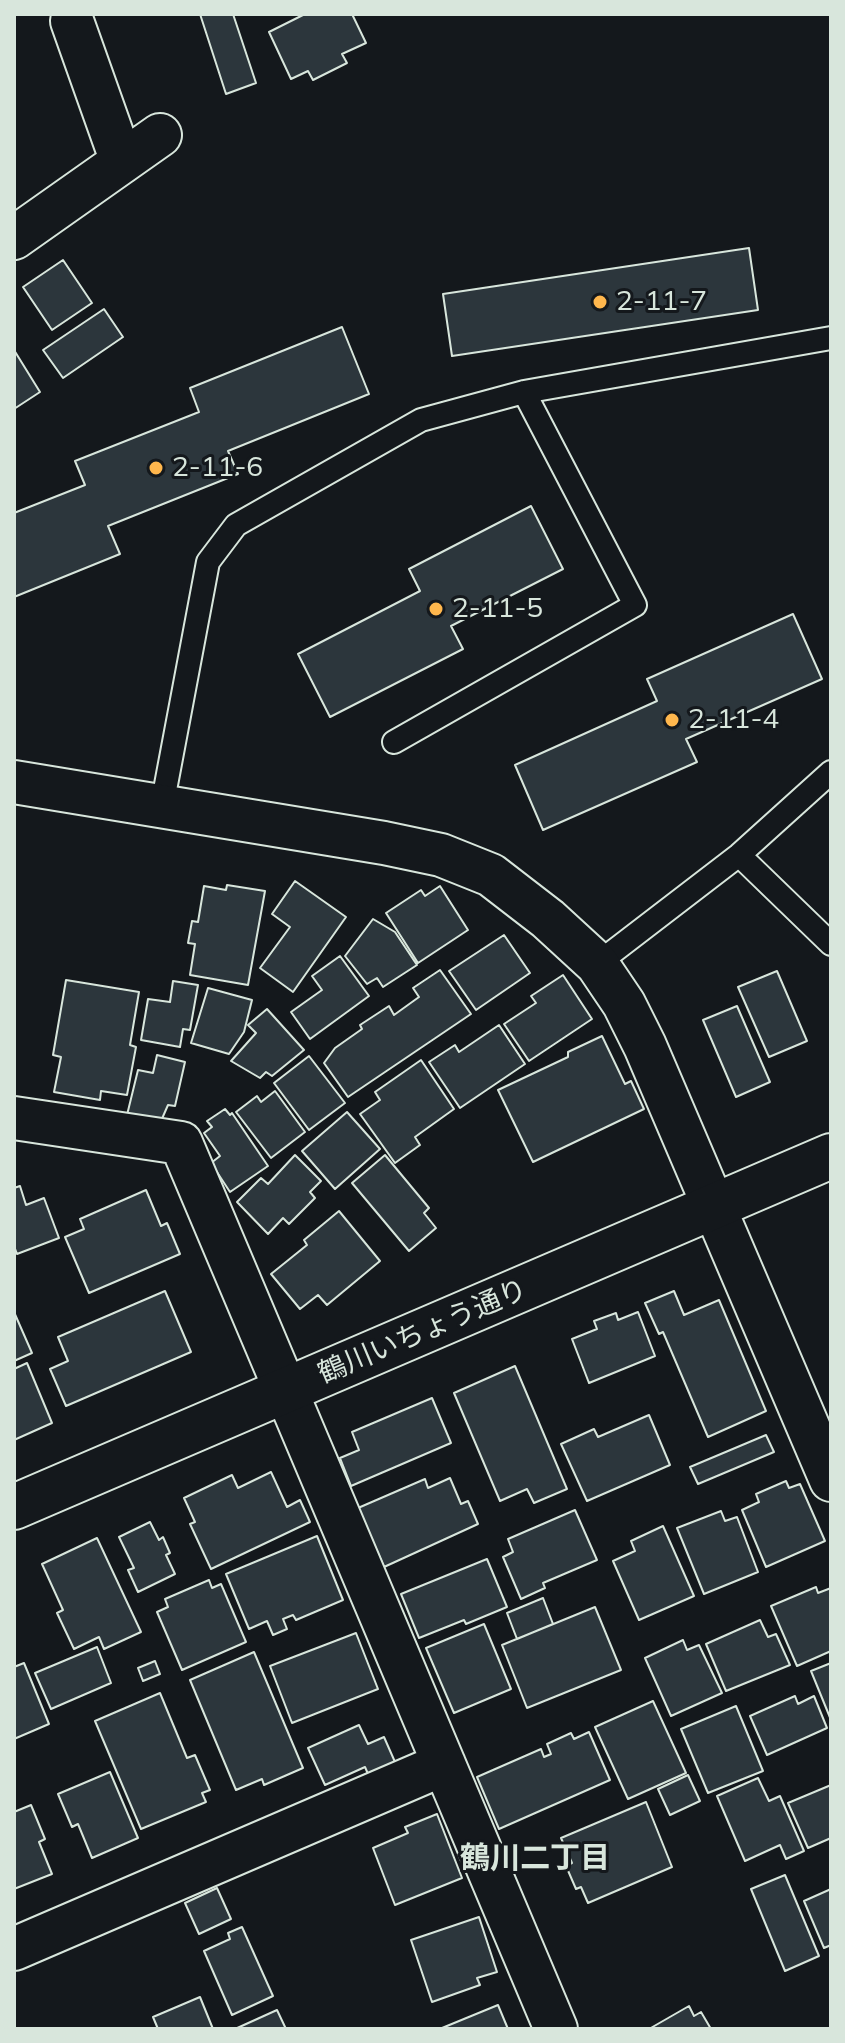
<!DOCTYPE html>
<html>
<head>
<meta charset="utf-8">
<style>
	body { margin:0 }
	#map { position:relative; width:845px; height:2043px; overflow:hidden; background:#14181c; font-family:Mulish,sans-serif }
	canvas { display:block }
	.frame { position:absolute; inset:0; border:16px solid #d8e6dc; pointer-events:none }
</style>
</head>
<body>
<div id="map">
<canvas width="845" height="2043"></canvas>
<div class="frame"></div>
</div>
<script>
const c = document.querySelector('canvas').getContext('2d');
c.lineJoin = 'round';
function fill(path, color) {
  c.fillStyle = color;
  c.fill(path, 'evenodd');
}
function stroke(path, color, width, dash) {
  c.strokeStyle = color;
  c.lineWidth = width;
  c.lineCap = dash ? 'butt' : 'round';
  c.setLineDash(dash || []);
  c.stroke(path);
}
function drawText(font, color, halo, rows, align = 'center') {
  c.font = font + ' Mulish,"Noto Sans JP",sans-serif';
  c.lineWidth = 6;
  c.setLineDash([]);
  c.textBaseline = 'middle';
  c.strokeStyle = halo;
  c.fillStyle = color;
  for (const [text, x, y, turn = 0] of rows) {
    c.save();
    c.translate(x, y);
    c.rotate((+turn || 0) * Math.PI / 180);
    c.textAlign = isNaN(turn) ? turn : align;
    if (halo) c.strokeText(text, 0, 0);
    c.fillText(text, 0, 0);
    c.restore();
  }
}
const building = new Path2D(`
	M200,14H233L256,83L226,94Z
	M305,14H352L366,43L342,54L347,63L313,80L308,71L291,79L269,32Z
	M749,248L758,310L452,356L443,294Z
	M63,260L92,303L52,330L23,287Z
	M104,309L123,337L63,378L43,350Z
	M342,327L369,394L228,451L238,474L108,526L120,554L14,597V513L85,485L75,461L199,412L190,388Z
	M14,350L40,392L14,409Z
	M531,506L563,569L451,626L463,649L330,717L298,654L420,591L409,569Z
	M793,614L822,679L686,739L697,762L543,830L515,765L657,701L647,679Z
	M295,881L346,917L293,992L260,968L290,927L272,914Z
	M227,885L265,891L248,985L190,975L195,944L188,943L192,921L198,922L204,886L226,890Z
	M440,886L468,930L418,963L386,913L421,890L425,896Z
	M373,919L395,932L417,965L383,987L377,978L367,984L345,956Z
	M504,935L530,973L476,1010L449,971Z
	M340,956L369,996L310,1039L291,1012L322,990L312,976Z
	M440,970L471,1014L348,1097L324,1063L335,1048L362,1029L360,1025L389,1006L394,1015L419,997L413,988Z
	M777,971L807,1041L769,1057L738,987Z
	M563,975L592,1019L529,1061L504,1024L536,1003L531,996Z
	M66,980L139,992L130,1045L136,1047L127,1095L101,1091L100,1100L54,1092L61,1057L53,1055Z
	M173,981L198,985L190,1030L183,1029L180,1047L141,1040L148,999L170,1002Z
	M208,988L252,1000L244,1032L229,1054L191,1043Z
	M737,1006L770,1082L736,1097L703,1020Z
	M267,1009L304,1050L272,1076L266,1072L260,1078L231,1061L256,1033L248,1025Z
	M499,1025L525,1064L460,1108L429,1062L455,1045L459,1052Z
	M602,1036L625,1084L631,1081L644,1109L533,1162L498,1090L568,1057V1052Z
	M157,1055L185,1062L175,1106L168,1105L161,1121L127,1115L138,1070L153,1073Z
	M309,1056L345,1103L309,1130L274,1083Z
	M421,1060L454,1109L415,1137L420,1145L395,1163L360,1114L380,1100L375,1092Z
	M275,1091L305,1132L271,1158L236,1112L257,1096L261,1102Z
	M225,1109L230,1115L232,1113L268,1166L230,1192L211,1163L220,1156L204,1133L212,1127L207,1121Z
	M347,1112L380,1149L335,1189L302,1151Z
	M295,1155L321,1181L310,1192L315,1198L289,1224L283,1218L268,1234L237,1202L261,1178L268,1184Z
	M385,1155L429,1208L424,1213L436,1228L409,1251L352,1183Z
	M20,1186L26,1205L44,1198L59,1238L17,1254L14,1246V1188Z
	M146,1190L161,1226L167,1223L180,1254L89,1293L65,1237L84,1229L80,1219Z
	M339,1211L380,1261L327,1305L318,1295L300,1309L271,1274L307,1245L304,1240Z
	M165,1291L191,1352L66,1406L50,1369L68,1361L58,1337Z
	M674,1291L684,1315L719,1300L766,1411L708,1437L663,1332L659,1334L645,1303Z
	M14,1312L32,1353L14,1361Z
	M638,1312L655,1356L589,1383L572,1339L597,1329L594,1321L616,1313L618,1320Z
	M27,1363L52,1423L14,1440V1369Z
	M515,1366L567,1489L534,1503L527,1489L500,1501L454,1393Z
	M432,1398L451,1443L351,1486L340,1458L359,1450L352,1432Z
	M649,1415L670,1465L587,1501L561,1444L594,1429L598,1437Z
	M766,1435L774,1452L698,1484L690,1467Z
	M271,1472L287,1507L300,1500L310,1522L211,1569L190,1524L195,1522L184,1498L232,1475L238,1488Z
	M450,1478L461,1504L468,1501L478,1524L384,1567L358,1508L425,1479L428,1488Z
	M786,1481L789,1488L800,1484L825,1541L766,1567L742,1510L759,1502L756,1494Z
	M575,1510L597,1560L543,1583L545,1588L521,1599L503,1557L513,1552L508,1539Z
	M721,1511L725,1521L737,1517L758,1572L704,1594L677,1528Z
	M150,1522L159,1540L163,1537L170,1553L166,1555L175,1574L138,1592L128,1570L134,1568L119,1537Z
	M663,1526L694,1596L639,1620L613,1561L635,1551L631,1541Z
	M317,1536L343,1600L296,1620L293,1615L283,1619L287,1629L273,1635L267,1621L249,1629L226,1574Z
	M97,1538L141,1632L104,1649L99,1637L74,1649L57,1613L63,1610L42,1564Z
	M487,1559L507,1607L466,1624L464,1620L419,1638L401,1594Z
	M209,1580L212,1588L221,1584L246,1642L182,1670L157,1612L168,1607L165,1599Z
	M816,1587L818,1593L831,1588V1651L797,1666L771,1606Z
	M543,1598L553,1624L517,1639L507,1613Z
	M595,1607L621,1670L527,1708L502,1645Z
	M760,1620L768,1637L776,1634L790,1665L726,1691L706,1644Z
	M484,1624L511,1689L454,1713L426,1648Z
	M356,1633L378,1689L292,1723L270,1666Z
	M683,1640L687,1650L699,1645L722,1693L671,1716L645,1658Z
	M97,1647L111,1683L51,1709L35,1673Z
	M254,1652L303,1768L264,1785L262,1779L236,1790L190,1680Z
	M155,1661L160,1674L143,1681L138,1668Z
	M24,1663L49,1724L14,1739V1667Z
	M831,1663V1720L811,1671Z
	M160,1693L187,1758L195,1755L210,1790L202,1793L206,1802L141,1829L95,1721Z
	M795,1696L798,1704L814,1696L827,1728L767,1755L750,1716Z
	M653,1701L686,1773L628,1799L595,1727Z
	M736,1706L763,1771L708,1793L681,1729Z
	M359,1725L368,1744L384,1737L395,1762L368,1774L365,1767L325,1785L308,1748Z
	M589,1732L610,1780L499,1829L477,1777L541,1749L544,1757L551,1754L547,1744L571,1733L574,1739Z
	M110,1772L138,1838L92,1858L78,1824L72,1827L58,1794Z
	M688,1775L700,1801L670,1815L658,1789Z
	M758,1778L769,1801L780,1796L804,1851L786,1859L780,1845L745,1861L717,1796Z
	M831,1785V1838L808,1848L788,1803Z
	M646,1802L672,1867L588,1903L581,1887L576,1889L566,1866L572,1863L561,1838Z
	M31,1805L45,1839L39,1842L52,1874L14,1889V1812Z
	M437,1814L462,1878L395,1905L373,1848L408,1833L405,1827Z
	M785,1875L819,1956L785,1971L751,1889Z
	M217,1888L231,1919L199,1934L185,1903Z
	M831,1889V1945L824,1948L804,1901Z
	M479,1917L497,1972L477,1978L480,1985L432,2002L411,1940Z
	M242,1927L273,1996L232,2015L204,1951L230,1939L228,1933Z
	M200,1997L213,2029H158L153,2017Z
	M498,2005L508,2029H442V2028Z
	M689,2006L694,2016L701,2012L711,2029H649Z
	M277,2010L286,2029H235Z`);
fill(building, '#2c363c');
stroke(building, '#d8e6dc', 2);
const service = new Path2D(`
	M394,742L635,605L524,392
	M162,806L208,562L236,525L421,420L524,392L831,338
	M739,855L831,944
	M597,964L739,855L831,772`);
const minor = new Path2D(`
	M72,21L122,162
	M14,238L160,135
	M14,782L384,843L441,855L491,875L548,919L597,964L624,1004L645,1046L831,1480
	M14,1118L181,1143L556,2029
	M14,1949L444,1764`);
const tertiary = new Path2D(`
	M14,1507L831,1156`);
stroke(service, '#d8e6dc', 26);
stroke(minor, '#d8e6dc', 46);
stroke(tertiary, '#d8e6dc', 48);
stroke(service, '#14181c', 22);
stroke(minor, '#14181c', 42);
stroke(tertiary, '#14181c', 44);
for (const [x, y, r, color] of [
	[600,302,8,"#ffb74d"],
	[156,468,8,"#ffb74d"],
	[436,609,8,"#ffb74d"],
	[672,720,8,"#ffb74d"]
]) {
  const dot = new Path2D();
  dot.arc(x, y, r, 0, 2 * Math.PI);
  c.fillStyle = color;
  c.fill(dot);
  stroke(dot, '#14181c', 3);
}
drawText('28px', '#d8e6dc', '#14181c', [
	["2-11-7",616,302],
	["2-11-6",172,468],
	["2-11-5",452,609],
	["2-11-4",688,720]
], 'left');
drawText('28px', '#d8e6dc', '#14181c', [
	["鶴川いちょう通り",423,1332,-23]
]);
drawText('bold 30px', '#d8e6dc', '#14181c', [
	["鶴川二丁目",535,1859]
]);
</script>
</body>
</html>
